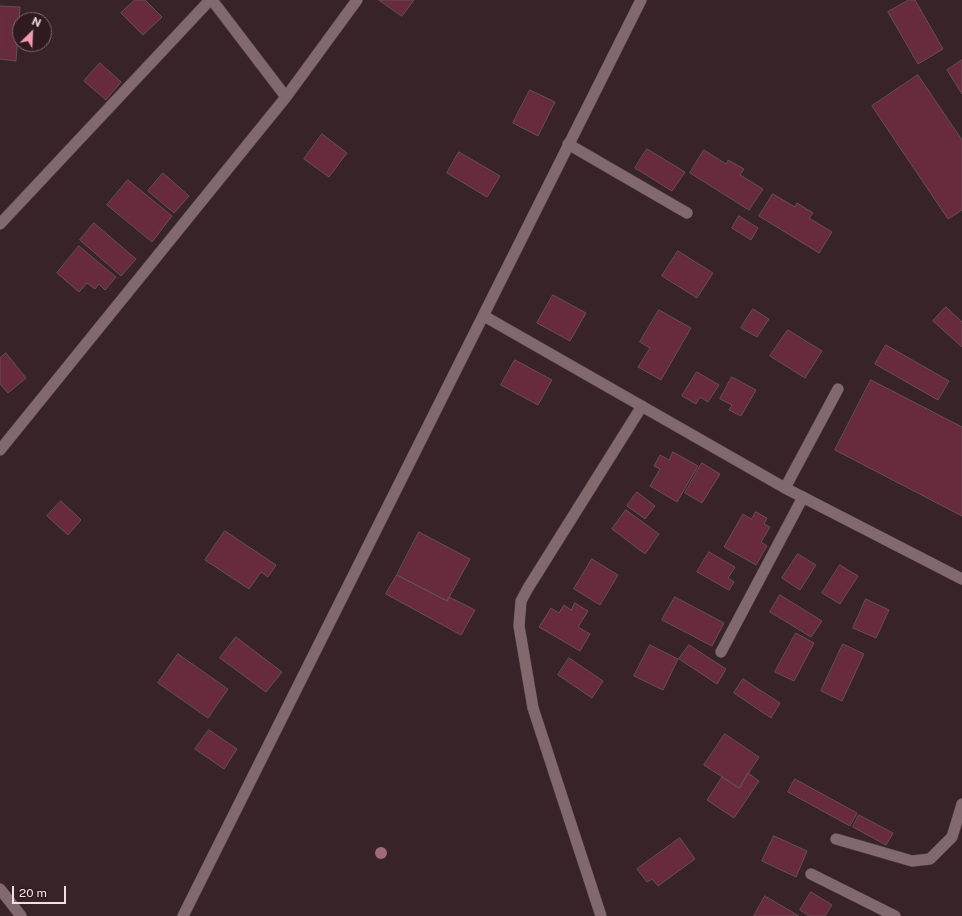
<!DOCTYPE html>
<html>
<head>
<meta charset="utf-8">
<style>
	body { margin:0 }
	#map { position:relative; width:962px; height:916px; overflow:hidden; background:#382328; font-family:"Public Sans",sans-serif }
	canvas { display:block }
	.north { position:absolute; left:12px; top:12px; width:40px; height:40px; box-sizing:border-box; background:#2e1a1f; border:1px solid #7b696d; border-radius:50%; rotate:24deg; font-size:11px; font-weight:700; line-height:16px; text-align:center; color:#eee0e3 }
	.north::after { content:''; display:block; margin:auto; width:14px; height:18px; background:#f29ab0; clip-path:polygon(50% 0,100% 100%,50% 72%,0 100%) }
	.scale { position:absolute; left:12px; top:886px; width:54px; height:18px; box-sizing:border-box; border:2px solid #eee0e3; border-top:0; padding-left:5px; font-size:12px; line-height:14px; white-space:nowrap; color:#eee0e3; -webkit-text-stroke:3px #2e1a1f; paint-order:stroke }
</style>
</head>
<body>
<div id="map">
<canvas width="962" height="916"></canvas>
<div class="north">N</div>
<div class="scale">20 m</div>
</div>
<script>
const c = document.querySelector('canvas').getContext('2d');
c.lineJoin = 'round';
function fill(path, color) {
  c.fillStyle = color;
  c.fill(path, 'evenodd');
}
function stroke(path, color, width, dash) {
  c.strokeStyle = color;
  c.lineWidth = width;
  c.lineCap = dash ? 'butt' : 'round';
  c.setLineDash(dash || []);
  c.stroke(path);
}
const building = new Path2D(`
	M135,0H145L162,17L143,35L121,13Z
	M379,0H414L402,16Z
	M909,0H915L943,49L918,64L888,12Z
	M0,6L20,7L16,61L0,59Z
	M962,60V94L947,70Z
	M100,63L121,82L106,100L84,81Z
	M918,75L962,140V210L948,219L872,106Z
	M530,90L555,102L538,136L513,123Z
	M322,134L347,153L329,177L304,159Z
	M647,149L685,172L672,191L635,168Z
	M704,150L726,164L728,160L744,169L740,175L763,189L749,210L690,173Z
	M459,152L500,176L487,197L447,173Z
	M163,173L189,196L174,213L148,191Z
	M128,180L172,216L152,242L107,205Z
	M773,194L795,207L797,203L813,213L809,218L832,232L819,253L759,216Z
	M739,216L758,228L751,240L732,228Z
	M94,223L136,259L121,276L80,240Z
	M79,246L116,277L105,290L99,284L95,289L87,283L79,292L57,273Z
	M678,251L713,273L697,298L662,276Z
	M553,295L586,313L570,341L537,323Z
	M946,307L962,322V347L933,321Z
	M753,309L769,319L757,337L741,328Z
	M659,310L691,328L661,380L638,367L650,348L640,342Z
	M788,330L822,351L805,378L770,356Z
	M886,345L949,381L938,400L875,364Z
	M6,353L26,378L8,393L0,384V358Z
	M515,360L552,380L538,405L501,385Z
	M697,372L719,385L708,402L700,397L696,404L682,396Z
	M732,377L756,390L741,416L729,410L732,405L720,399Z
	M871,380L962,427V516L835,450Z
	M673,452L698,466L677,502L650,486L660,469L654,466L660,455L669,460Z
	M702,463L720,474L702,503L685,493Z
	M637,492L655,506L645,519L627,506Z
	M61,501L81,520L68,535L47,516Z
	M626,510L659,534L645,554L612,529Z
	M756,512L767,518L764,524L770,527L761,542L767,546L756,565L724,547L743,514L751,519Z
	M225,531L276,565L268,577L261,572L249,589L205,560Z
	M419,532L470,559L447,601L397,575Z
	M709,552L735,567L728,578L734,582L729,590L697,572Z
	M798,554L816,565L800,590L782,578Z
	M592,559L618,575L600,605L574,589Z
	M840,565L858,576L840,604L822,593Z
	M397,575L447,601L449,597L475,610L461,635L386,594Z
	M780,595L822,621L811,637L770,612Z
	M675,597L724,623L712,646L662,620Z
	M866,599L889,610L876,638L853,628Z
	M575,603L588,611L578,627L590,634L580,651L539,627L551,608L559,613L564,605L571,610Z
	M796,633L814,643L794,681L775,672Z
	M236,637L282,672L266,692L220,658Z
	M843,644L864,654L842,701L821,691Z
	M650,645L678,659L663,690L634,676Z
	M689,645L726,669L717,684L679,659Z
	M178,654L228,689L208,718L158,683Z
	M569,658L603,681L592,698L558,675Z
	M743,679L780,703L771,718L734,693Z
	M209,730L237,749L224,769L195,749Z
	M725,734L759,757L739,788L704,765Z
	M748,773L759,781L734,818L707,800L722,777L739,788Z
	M795,779L857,813L850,826L788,792Z
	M859,815L893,833L886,845L853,827Z
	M774,836L807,851L796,877L762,861Z
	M680,838L695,859L658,886L652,879L647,882L637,869Z
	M811,892L832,905L825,916H809L800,910Z
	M765,896L799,916H754Z`);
fill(building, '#682a3d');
stroke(building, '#664f54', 1);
const service = new Path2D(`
	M568,144L687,213
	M785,488L838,389
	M721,652L803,497
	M836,839L912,861L930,859L952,837L962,804
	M811,874L895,916`);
const minor = new Path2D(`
	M212,0L286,97
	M0,224L210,0
	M484,316L785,488L962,579
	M0,450L286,97L357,0
	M0,889L21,916
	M183,916L641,0
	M601,916L533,708L519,626L521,601L528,588L642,406`);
stroke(service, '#503f43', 12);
stroke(minor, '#503f43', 12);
stroke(service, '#81696e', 11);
stroke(minor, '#81696e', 11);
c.fillStyle = '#a06a78';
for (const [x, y] of [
	[381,853]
]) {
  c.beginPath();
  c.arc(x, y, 6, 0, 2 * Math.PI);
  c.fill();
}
</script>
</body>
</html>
